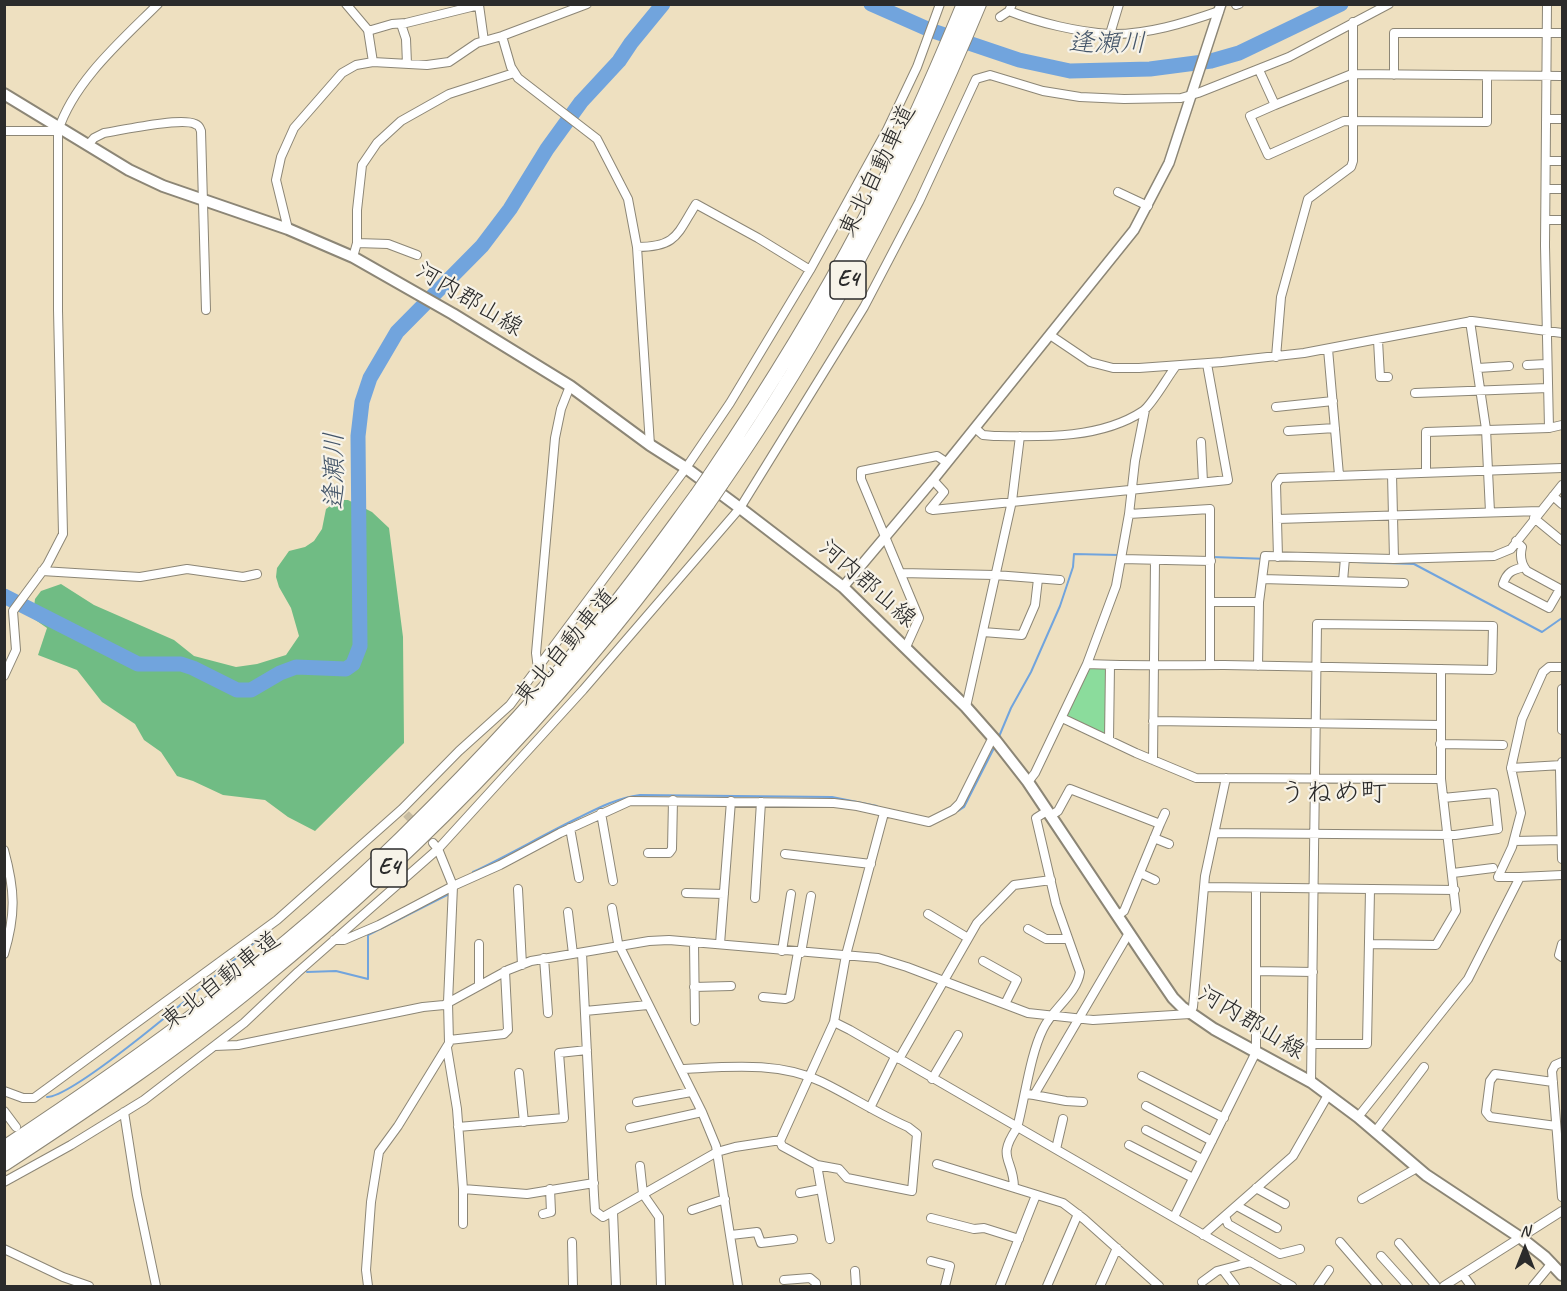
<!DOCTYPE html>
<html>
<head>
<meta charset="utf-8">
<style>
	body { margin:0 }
	#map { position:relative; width:1567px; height:1291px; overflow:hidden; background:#eee0c0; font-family:Caveat,sans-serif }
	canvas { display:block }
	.frame { position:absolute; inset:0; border:6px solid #2b2b2b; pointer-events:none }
	.north { position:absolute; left:1495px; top:1219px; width:60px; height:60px; -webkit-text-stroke:4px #f7f3e8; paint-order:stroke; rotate:0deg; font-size:16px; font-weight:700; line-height:24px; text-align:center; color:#2b2b2b }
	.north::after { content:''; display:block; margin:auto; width:21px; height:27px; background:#2b2b2b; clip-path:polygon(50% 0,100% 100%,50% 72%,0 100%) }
</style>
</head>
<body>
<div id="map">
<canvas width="1567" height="1291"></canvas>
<div class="frame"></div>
<div class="north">N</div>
</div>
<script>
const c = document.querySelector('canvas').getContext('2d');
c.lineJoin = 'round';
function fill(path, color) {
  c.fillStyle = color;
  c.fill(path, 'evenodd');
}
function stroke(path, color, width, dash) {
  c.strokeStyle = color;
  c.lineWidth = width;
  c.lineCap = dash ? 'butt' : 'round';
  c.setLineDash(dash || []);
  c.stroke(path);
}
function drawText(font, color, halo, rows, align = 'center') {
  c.font = font + ' Caveat,"Klee One",sans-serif';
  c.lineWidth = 4.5;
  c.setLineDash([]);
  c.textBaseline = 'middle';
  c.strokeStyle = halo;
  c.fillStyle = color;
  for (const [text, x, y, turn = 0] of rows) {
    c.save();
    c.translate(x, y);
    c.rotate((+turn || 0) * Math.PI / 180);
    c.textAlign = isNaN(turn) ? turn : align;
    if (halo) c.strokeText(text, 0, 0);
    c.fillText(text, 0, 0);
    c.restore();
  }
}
fill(new Path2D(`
	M1088,668H1104L1108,672L1107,731L1103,734L1069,719L1067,713Z`), '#8bdc9c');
fill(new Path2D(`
	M338,500H348L372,512L389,528L403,637L404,743L315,831L288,817L265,800L223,795L193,781L177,776L161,752L144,740L135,724L102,702L77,670L38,655L47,628L34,619L33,614L35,599L41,591L61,584L94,605L174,640L194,656L236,667L257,664L286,655L299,636L291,608L279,587L276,577L277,568L289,551L305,547L314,541L322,529L326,509Z`), '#70bc84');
stroke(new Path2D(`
	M1212,557L1414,564L1542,632L1562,618
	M998,739L1011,708L1031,672L1060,606L1073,567L1074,554L1119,555
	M958,811L964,807L995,746
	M473,872C509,855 543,835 578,818C598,808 617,798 640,795L832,797L877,806
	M307,972L336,971L368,979V935L449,894
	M47,1097C78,1097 234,959 266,933`), '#71a4dd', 2);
stroke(new Path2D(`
	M871,4L930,30L1019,60L1070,71L1150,69L1211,61L1239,53L1341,4
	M4,596L138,664H181L193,668L237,690H251L280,673L296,667L346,669L353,664L360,646L358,436L362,402L370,378L397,332L482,246L510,209L547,149L581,102L619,61L631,43L663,4`), '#71a4dd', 15);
stroke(new Path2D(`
	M406,814L418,826`), '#c7bca2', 8, [8, 4]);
const minor = new Path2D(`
	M346,4L368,30L373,62
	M1236,5L1239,4
	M1009,11C1039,23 1078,32 1110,34C1146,35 1185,23 1219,11
	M1000,17L1009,11L1012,4
	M401,24L406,39L407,64
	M368,31L392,24L406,23L479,5L484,41
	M1110,34L1119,4
	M502,36L511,67L518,78L597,139L628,199L637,247L650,445
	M1259,70L1275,105L1250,116L1268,155L1344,121L1487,122V76
	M1394,75V33H1562
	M1275,105L1352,74L1562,76
	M1546,119H1562
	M4,131H58
	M88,145L94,138L104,133C123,130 181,117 195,124C200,126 199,127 201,131L206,310
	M1546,161H1562
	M1546,189H1562
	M1118,192L1148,206
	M1546,220H1562
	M288,229L276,180L281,157L294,128L342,73L356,65L373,62L427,65L449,62L477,43L502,36L587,4
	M357,243L388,244L417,255
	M637,247C677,247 677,234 696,204L758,238L810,270
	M353,257L357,243V210L362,165L377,143L401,121L449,94L514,73
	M1470,321L1486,429L1490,512
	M1050,335L1090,362L1113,368H1139L1222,362L1304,353L1472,321L1562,333
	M1378,340L1380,377H1388
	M1328,349L1339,475
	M1276,357L1281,297L1308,199L1351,167L1353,161V22
	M1527,365L1547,364
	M1478,368L1509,366
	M1415,393L1548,388
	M1276,407L1333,401
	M975,428L983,435L994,436C1042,437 1101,439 1143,411C1152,405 1168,376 1176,366
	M1549,428L1562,425
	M1288,431L1335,428
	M1201,442L1203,482
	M1426,472V432L1549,428L1545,246L1547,4
	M1392,474L1394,559
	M933,480L944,492L930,509L933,510L1228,480L1207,364
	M1553,496L1562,504
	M1129,514L1210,509V665
	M1534,518L1562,541
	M1277,519L1540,511
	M1516,541L1522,547C1520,555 1521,564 1527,571L1560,589L1549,608L1503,584C1507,572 1512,570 1524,567
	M1278,557L1276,484L1280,478L1562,468
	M1121,559L1211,561
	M42,571L140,577L187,569L243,577L257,574
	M901,573L995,575L1060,580
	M1262,579L1404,583
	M1343,581L1345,558
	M1211,602H1259
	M983,632L1022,635L1035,605L1038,579
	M906,647L919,618L861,479V471L937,456L946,462
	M1087,664C1133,666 1178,665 1224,665C1313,667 1403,668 1492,670L1493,626L1317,624C1314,776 1314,929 1311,1082
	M1258,666L1259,602L1265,556L1394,559L1494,556L1511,549L1562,485
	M538,669L536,653L555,438L561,409L570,386
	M4,676L16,650L13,611L47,565L63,534L58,310V131C74,81 122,40 158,4
	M1562,689V730
	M966,707L1012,501L1020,436
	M1062,718L1136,753L1196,778L1441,779
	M1153,721L1440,725
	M1109,740L1110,665
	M1440,744L1503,745
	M1153,760L1155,560
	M1562,762L1560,770L1562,859
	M1511,768L1522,719L1543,672L1549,667H1562
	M1028,782L1035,773L1087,664L1116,586L1129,514L1135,461L1145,410
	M601,813L613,881
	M1050,816L1058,811L1070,789L1160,824L1124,911L1117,916
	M1160,824L1165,813
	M570,828L579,878
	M1215,833L1455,835L1498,829L1494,793L1443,798
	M1154,838L1169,844
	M1514,841L1562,840
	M4,850C15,890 16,914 4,954
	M648,853H669L672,849L673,800
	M785,854L871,864
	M1140,873L1155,880
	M1453,873L1493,868
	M1520,877H1498L1512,847L1521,813L1511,768L1562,765
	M1205,887L1455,890
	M518,889L522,965
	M686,893L724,894
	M755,898L761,802
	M612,908L618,943L702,1112L716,1146L738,1286
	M568,912L573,954
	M928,914L968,938
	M1028,929L1046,939H1068
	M334,940H344L379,925L453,886L500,865L560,833L630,801L834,803L857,806L929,822L953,810L960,803L993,737
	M694,942L695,1021
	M479,944V985
	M720,944L731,801
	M1369,944L1436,945L1456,911L1441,779V669
	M1562,944L1559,955L1562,957
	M782,951L791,894
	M582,953L594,1195L595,1211L603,1217L717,1152L735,1147L774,1141H780L782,1146L817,1165L839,1169L847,1178L912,1191L917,1134L908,1127C878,1114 851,1096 822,1082C779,1061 727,1067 681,1069
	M801,953L811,896
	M544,958L548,1013
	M983,961L1017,980L1005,1004
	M1256,971L1313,972
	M694,987L731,986
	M763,997L785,999L790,997L798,952
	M585,1011L648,1005
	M834,1022L850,1030L1292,1286
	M449,1040L504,1034L508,1030L505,971
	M1311,1044H1367L1370,890
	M215,1046L238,1045L423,1007L444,1005L508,970L531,961L649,941L669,940L878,958L907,967L1028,1013L1093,1020L1190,1014L1193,1007L1205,876L1226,778
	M447,1048L457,1109L463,1189V1224
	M899,1059L977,923L1014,885L1051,880
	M1562,1062L1555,1065L1552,1071L1562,1197
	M519,1073L524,1122
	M1142,1076L1224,1118
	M932,1079L958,1035
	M1553,1082L1495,1074L1490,1081L1486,1112L1490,1117L1556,1126
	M4,1091L23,1098H34L277,920L402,809L459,751L510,705L686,468L730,403L810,270L887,130L917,67L940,4
	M1026,1094L1034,1095L1129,933
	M1034,1095L1066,1101L1083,1102
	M637,1102L691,1092
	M1146,1106L1212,1141
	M870,1108L895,1057
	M4,1111L16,1127
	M124,1112L137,1195L156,1286
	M1358,1117L1468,979L1520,877L1562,875
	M458,1127L564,1118L559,1053L587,1050
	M630,1128L702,1112
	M1146,1130L1202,1159
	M1375,1132L1424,1067
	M780,1141L834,1022L846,955L884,813
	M1129,1145L1193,1178
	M1056,1149L1063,1119
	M937,1164L1063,1203L1084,1219L1159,1286
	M817,1165L830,1239
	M640,1166L643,1194L659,1217L661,1286
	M4,1182L71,1145L144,1100L244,1023L298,972L438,849L583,690L740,508L864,307L919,202L976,79L990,75L1043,91L1080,97L1124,99L1181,98L1198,93L1289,57L1389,4
	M1014,1187C1013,1157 996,1159 1017,1128C1025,1098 1030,1055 1043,1029C1053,1008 1077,994 1080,972L1056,904L1036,818L1047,811
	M1256,1188L1285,1204
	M463,1189L527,1194L594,1183
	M800,1193L821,1189
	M1362,1199L1417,1168
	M1237,1206L1277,1228
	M692,1210L725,1199
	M613,1212L616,1286
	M543,1214L551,1212L550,1189
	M1225,1216L1228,1224L1280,1254L1300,1249
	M1174,1217L1256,1052V888
	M931,1218L974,1229L984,1228L1019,1239
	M731,1235L757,1232L761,1243L793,1239
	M1203,1235L1293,1156L1328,1095
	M572,1242L573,1286
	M1340,1242L1378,1286
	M1399,1243L1436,1286
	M4,1249L63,1277L89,1286
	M1381,1256L1408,1286
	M931,1261L950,1266L945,1286
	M1223,1270L1235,1286
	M855,1271L856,1286
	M1463,1275L1471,1286
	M784,1280L810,1278L816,1283V1286
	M1202,1282L1217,1271L1251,1262
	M368,1286L366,1270L371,1202L379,1152L398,1126L449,1043L448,1002L453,886L438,849L433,843
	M1000,1286L1036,1195
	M1047,1286L1078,1214
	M1100,1286L1117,1248
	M1318,1286L1329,1270
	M1444,1286L1562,1211
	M1533,1286L1552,1263`);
const tertiary = new Path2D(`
	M843,587L933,480L1134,230L1169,163L1221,4`);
const secondary = new Path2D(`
	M4,94L129,170L163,186L288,229L353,257L453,314L570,386L650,445L686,468L740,508L843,587L966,707L996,741L1028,782L1143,954L1173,998L1182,1007L1214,1029L1311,1082L1358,1117L1426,1175L1521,1238L1545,1257L1562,1275`);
const motorway = new Path2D(`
	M710,476C765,394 817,311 863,223C901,152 933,79 964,4
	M721,484C825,334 909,173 979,4
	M4,1148C145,1055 282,956 402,838C476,765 548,689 613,607C642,571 669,533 697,495
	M4,1164C91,1107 178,1048 258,982C429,843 581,682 708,503`);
stroke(minor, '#8c8676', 10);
stroke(tertiary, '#8c8676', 12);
stroke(secondary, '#8c8676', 14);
stroke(motorway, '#8c8676', 16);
stroke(minor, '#fff', 8);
stroke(tertiary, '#fff', 9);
stroke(secondary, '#fff', 10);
stroke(motorway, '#fff', 14);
const motorwayBridge = new Path2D(`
	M697,495L710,476
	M708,503L721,484`);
stroke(motorwayBridge, '#8c8676', 16, []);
stroke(motorwayBridge, '#fff', 14);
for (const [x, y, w] of [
	[848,280,36],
	[389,868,36]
]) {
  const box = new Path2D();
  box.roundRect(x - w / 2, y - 19, w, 38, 4.5);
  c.fillStyle = '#f7f3e8';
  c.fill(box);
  stroke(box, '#2b2b2b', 1.5);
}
drawText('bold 22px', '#2b2b2b', null, [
	["E4",848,280],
	["E4",389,868]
]);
drawText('24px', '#2b2b2b', '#f7f3e8', [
	["東北自動車道",878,171,-64],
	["河内郡山線",469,300,31],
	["河内郡山線",867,584,41],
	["東北自動車道",566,647,-50],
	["東北自動車道",221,981,-38],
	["河内郡山線",1251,1023,31]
]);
drawText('italic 26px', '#445569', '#f7f3e8', [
	["逢瀬川",1107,44],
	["逢瀬川",335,471,-90]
]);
drawText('27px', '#2b2b2b', '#f7f3e8', [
	["うねめ町",1333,794]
]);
</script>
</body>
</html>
